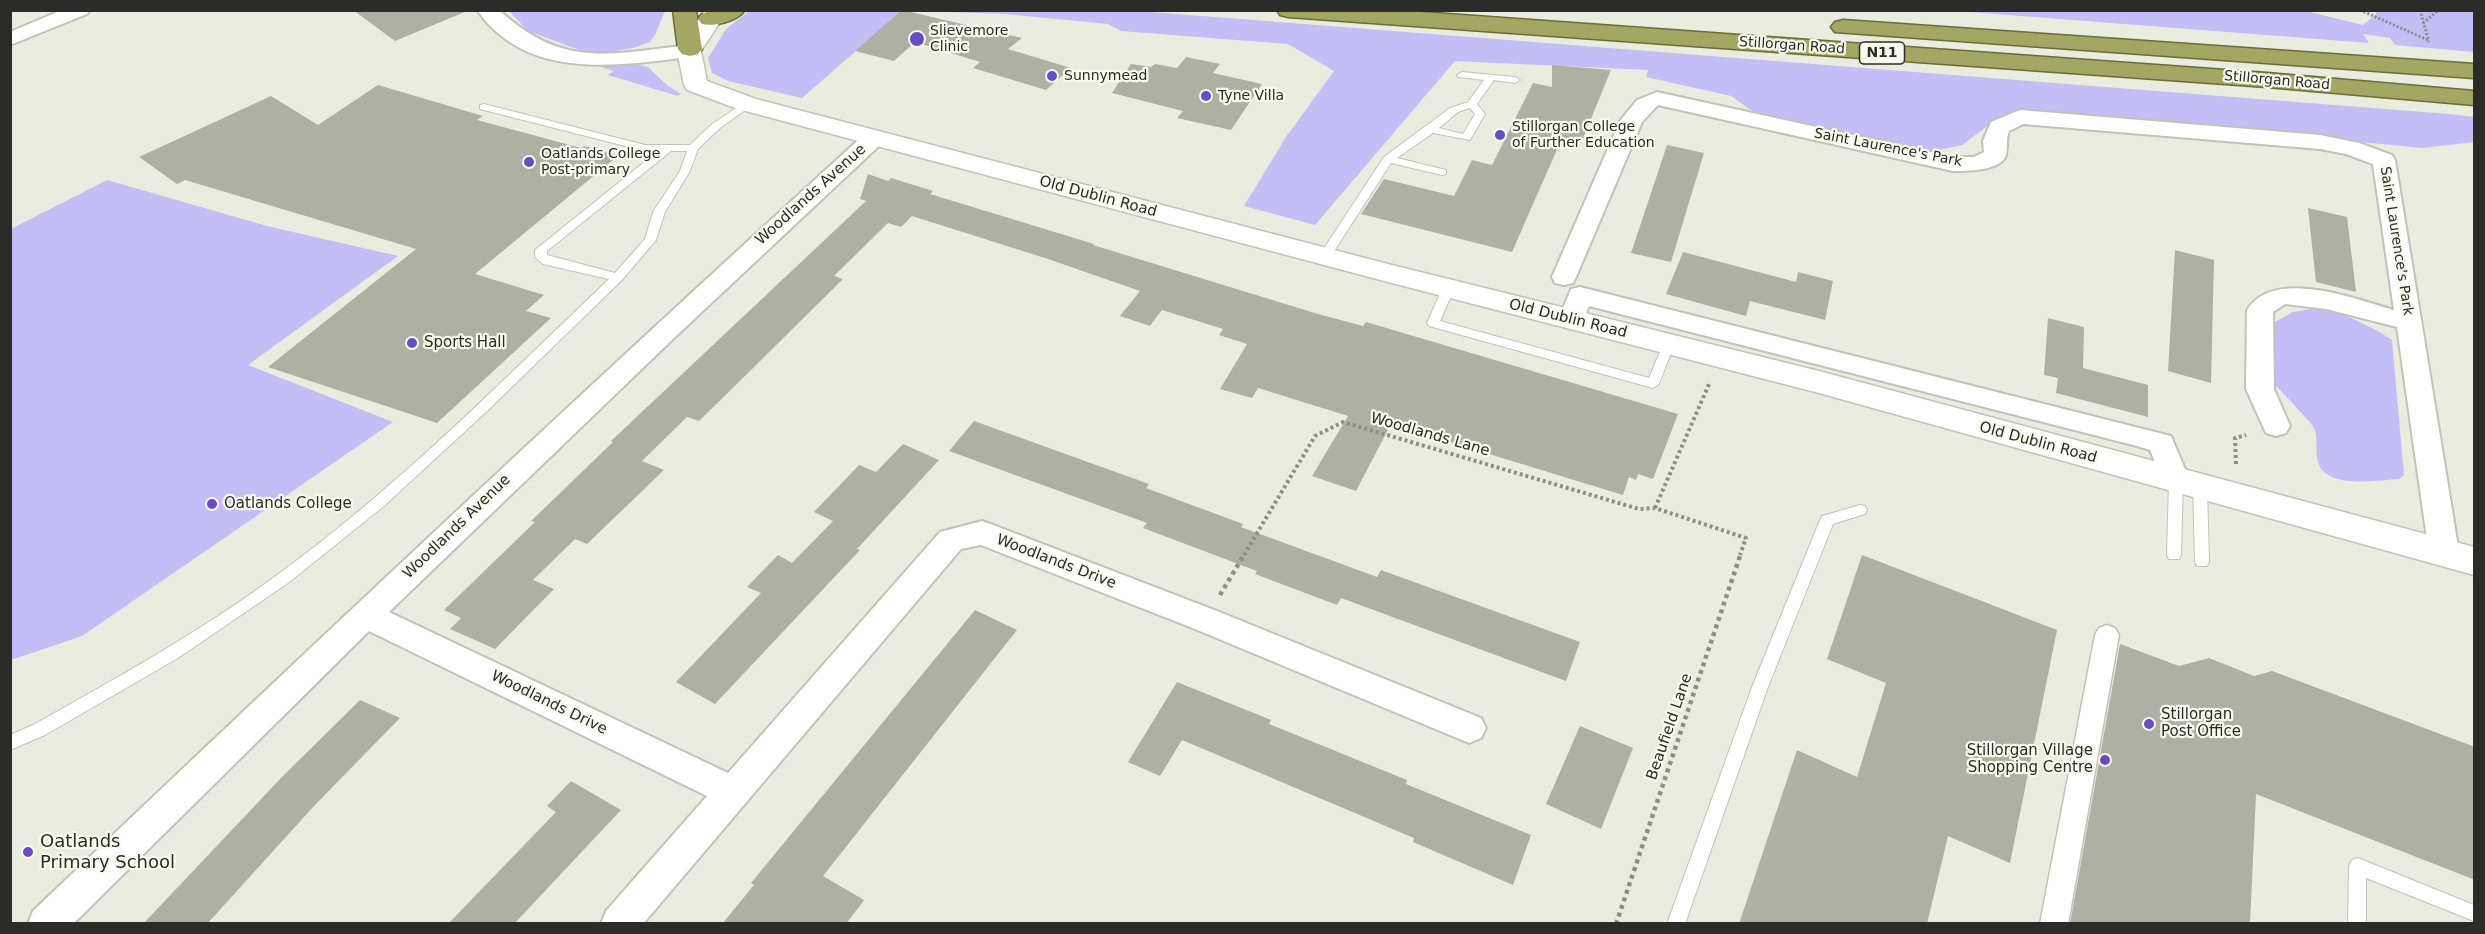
<!DOCTYPE html>
<html>
<head>
<meta charset="utf-8">
<style>
	body { margin:0 }
	#map { position:relative; width:2485px; height:934px; overflow:hidden; background:#ebece0; font-family:"DejaVu Sans",sans-serif }
	canvas { display:block }
	.frame { position:absolute; inset:0; border:12px solid #2b2b27; pointer-events:none }
</style>
</head>
<body>
<div id="map">
<canvas width="2485" height="934"></canvas>
<div class="frame"></div>
</div>
<script>
const c = document.querySelector('canvas').getContext('2d');
c.lineJoin = 'round';
function fill(path, color) {
  c.fillStyle = color;
  c.fill(path, 'evenodd');
}
function stroke(path, color, width, dash) {
  c.strokeStyle = color;
  c.lineWidth = width;
  c.lineCap = dash ? 'butt' : 'round';
  c.setLineDash(dash || []);
  c.stroke(path);
}
function drawText(font, color, halo, rows, align = 'center') {
  c.font = font + ' "DejaVu Sans",sans-serif';
  c.lineWidth = 4.5;
  c.setLineDash([]);
  c.textBaseline = 'middle';
  c.strokeStyle = halo;
  c.fillStyle = color;
  for (const [text, x, y, turn = 0] of rows) {
    c.save();
    c.translate(x, y);
    c.rotate((+turn || 0) * Math.PI / 180);
    c.textAlign = isNaN(turn) ? turn : align;
    if (halo) c.strokeText(text, 0, 0);
    c.fillText(text, 0, 0);
    c.restore();
  }
}
fill(new Path2D(`
	M509,11H665L655,35L650,42L633,48L603,53L585,52L528,31Z
	M749,11H902L802,98L728,81L712,73L708,58L726,29Z
	M917,11H1139L2449,114L2474,117V142L2423,148L2025,110L2000,117L1962,145L1934,151L1758,115L1731,96L1646,77L1648,70L1455,61L1315,225L1244,206L1286,137L1334,71L1288,44L1121,31L1108,24L1005,14Z
	M1957,11H2306L2363,25L2376,14V11H2474V52L2395,45L2390,38L2363,34L2369,43Z
	M629,63L648,67L668,86L681,94L678,96L608,75L614,71L598,66Z
	M107,180L267,226L398,256L248,365L393,422L82,636L11,660V229Z
	M2310,309C2339,310 2368,324 2392,340L2404,475L2399,479C2378,480 2330,489 2319,465C2314,454 2319,440 2314,428C2310,421 2277,387 2270,379L2275,322L2293,312Z`), '#c3bef5');
fill(new Path2D(`
	M353,10H467V11L395,41Z
	M902,10L1022,38L1008,49L1071,68L1046,90L973,68L980,62L915,42L894,61L855,51Z
	M1186,57L1220,64L1213,73L1262,84L1231,130L1177,118L1183,111L1112,93L1131,64L1151,67L1155,64L1177,68Z
	M1552,65L1611,70L1581,143L1562,138L1512,252L1361,214L1384,179L1454,196L1472,160L1492,165L1533,83L1552,87Z
	M378,85L483,116L477,120L581,148L584,146L619,155L475,274L544,295L526,311L551,318L437,423L268,367L416,249L185,180L177,184L139,157L271,96L318,125Z
	M1667,145L1704,153L1671,262L1631,253Z
	M868,174L888,181L891,178L933,191L930,194L1094,244L1093,245L1318,314L1363,326L1366,322L1678,414L1653,479L1638,474L1636,480L1629,477L1623,495L1391,424L1356,491L1312,476L1348,416L1258,388L1252,398L1220,389L1247,344L1219,335L1223,329L1162,310L1150,326L1120,316L1140,291L1048,259L912,216L901,227L888,223L834,276L843,279L748,373L699,421L687,417L642,461L664,470L587,544L575,539L533,580L554,589L495,649L450,629L461,618L444,610L535,522L531,521L613,442L611,441L866,201L860,199Z
	M2308,208L2347,217L2356,292L2316,282Z
	M2175,250L2214,260L2211,383L2168,371Z
	M1683,252L1796,282L1798,272L1833,281L1825,320L1750,301L1746,316L1666,294Z
	M2048,318L2084,327L2083,368L2148,385V417L2056,393L2058,378L2044,375Z
	M974,421L1149,484L1146,488L1243,524L1241,527L1377,577L1381,570L1580,642L1566,681L1341,598L1337,605L1255,574L1257,571L1143,528L1147,523L949,451Z
	M903,444L939,460L857,549L860,550L715,704L676,682L761,593L747,587L778,555L792,563L833,521L814,512L859,465L876,472Z
	M1862,555L2057,630L2010,863L1948,836L1927,924H1739L1797,750L1857,777L1886,683L1827,659Z
	M975,610L1017,630L823,876L864,900L846,924H722L754,885L751,883Z
	M2120,644L2179,666L2209,658L2254,676L2272,671L2475,747V880L2256,794L2250,924H2070Z
	M1177,682L1271,720L1269,724L1407,780L1406,784L1531,835L1513,885L1413,842L1414,838L1182,740L1160,776L1128,762Z
	M360,700L400,718L314,806L207,924H143L280,779Z
	M1580,726L1633,748L1601,829L1546,804Z
	M571,781L621,810L514,924H448L556,812L547,806Z`), '#afb0a4');
const service = new Path2D(`
	M1462,72L1515,77L1520,80L1515,83L1494,80L1477,104L1485,114L1470,140L1433,133L1397,158L1446,170V174L1442,175L1391,163L1329,259H1321L1319,256L1384,157L1450,108L1468,102L1484,80L1458,77L1457,75ZM1470,108L1475,114L1463,134L1439,128L1458,112Z
	M747,101L752,104L751,106L720,128L698,149L690,171L665,212L656,240L622,280L486,412L384,506L288,583L178,658L45,735L10,750V735L33,725C117,678 200,632 277,575C397,488 502,381 609,279L543,264L535,257V250L658,151H645L480,109V105L484,104L645,145H690L712,124ZM671,151H687L680,171L653,212L645,239L615,273L547,255V251Z
	M1448,285L1454,289L1440,321L1649,378L1664,342L1668,341L1674,345L1659,384L1653,388L1429,326L1427,323L1442,289Z
	M2176,476L2181,477L2183,481L2181,555L2179,559H2169L2167,555L2169,481L2171,477Z
	M2200,482L2205,483L2207,487L2209,562L2207,566H2197L2195,562L2193,487L2195,483Z
	M1860,505L1865,506L1867,510L1865,514L1833,524L1768,687L1685,924H1667L1752,687L1820,520L1822,516Z
	M2358,858L2474,905V921L2366,878V924H2348L2349,866L2352,860Z`);
const pedestrian = new Path2D(`
	M2107,625L2115,628L2119,635L2068,924H2040L2095,635L2099,628Z`);
const minor = new Path2D(`
	M62,10H90L87,14L10,45V32Z
	M477,10H499C563,69 610,54 689,45L696,47L699,51L696,55L689,57C616,66 527,81 477,10Z
	M1657,92L1953,157H1974L1984,152L1983,141L1991,122L2020,110L2320,135L2359,143L2392,155L2395,160L2459,553L2455,561L2444,565L2433,561L2429,553L2397,327L2326,309L2285,304L2273,312L2274,389L2290,426L2286,433L2276,436L2266,433L2246,389L2247,310C2274,267 2355,299 2394,310L2373,164L2346,154L2320,149L2023,124L2009,131C2006,139 2008,146 2006,155C2002,171 1966,171 1953,171L1658,105L1642,122L1576,277L1573,283L1564,285L1555,283L1552,277L1620,121L1637,100Z
	M874,131L882,133L885,138L882,143L674,338L389,612L728,773L940,532L982,521L993,525L1217,611L1481,718L1486,728L1481,738L1469,743L1457,738L1195,629L981,545L961,549L643,924H601L606,911L707,796L369,631L73,924H28L33,911C308,649 585,389 866,133Z
	M1580,287L2171,436L2190,481L2186,489L2176,492L2166,489L2150,450L2137,446L1589,306L1580,326L1571,329L1562,326L1558,320L1571,289Z`);
const tertiary = new Path2D(`
	M705,10H728L701,51L707,81L756,99L1388,264L1819,371L2474,547V575L1819,393L1388,282L738,109L687,90L684,85L677,51Z`);
const trunk = new Path2D(`
	M673,10H696L702,49L698,54L690,56L682,54L678,49Z
	M711,10H745C738,21 714,27 702,24L698,19L702,14Z
	M1277,10H1392L2267,73L2474,91V105L2267,87L1288,17L1280,15Z
	M1843,20L2474,64V78L1835,32L1831,27L1835,22Z`);
stroke(service, '#c1c3b6', 2);
stroke(pedestrian, '#c1c3b6', 3);
stroke(minor, '#c1c3b6', 4);
stroke(tertiary, '#c1c3b6', 3);
stroke(trunk, '#6b6d36', 3);
stroke(new Path2D(`
	M2360,10L2428,40
	M2420,10L2429,42
	M2423,23L2439,10`), '#8e8e86', 3, [2, 2]);
stroke(new Path2D(`
	M2236,464L2235,438L2246,435
	M1655,508L1710,382
	M1244,555L1315,436L1343,422L1639,509L1655,508L1746,538L1740,555`), '#8e8e86', 4, [3, 3]);
stroke(new Path2D(`
	M1220,595L1245,553
	M1616,924L1741,553`), '#8e8e86', 4.5, [4, 4]);
fill(service, '#fff');
fill(pedestrian, '#fff');
fill(minor, '#fff');
fill(tertiary, '#fff');
fill(trunk, '#a4a664');
for (const [x, y, r, color] of [
	[917,39,8,"#684cc5"],
	[1052,76,6,"#684cc5"],
	[1206,96,6,"#684cc5"],
	[1500,135,6,"#684cc5"],
	[529,162,6,"#684cc5"],
	[412,343,6,"#684cc5"],
	[212,504,6,"#684cc5"],
	[2149,724,6,"#684cc5"],
	[2105,760,6,"#684cc5"],
	[28,852,6,"#684cc5"]
]) {
  const dot = new Path2D();
  dot.arc(x, y, r, 0, 2 * Math.PI);
  c.fillStyle = color;
  c.fill(dot);
  stroke(dot, '#f8faed', 2);
}
drawText('14px', '#2b2b27', '#f8faed', [
	["Slievemore",930,31],
	["Clinic",930,47],
	["Sunnymead",1064,76],
	["Tyne Villa",1218,96],
	["Stillorgan College",1512,127],
	["of Further Education",1512,143],
	["Oatlands College",541,154],
	["Post-primary",541,170]
], 'left');
drawText('14px', '#2b2b27', '#f8faed', [
	["Stillorgan Road",1792,46,4],
	["Stillorgan Road",2277,81,5],
	["Saint Laurence's Park",1888,148,11],
	["Saint Laurence's Park",2396,241,81]
]);
for (const [x, y, w] of [
	[1882,53,45]
]) {
  const box = new Path2D();
  box.roundRect(x - w / 2, y - 11, w, 22, 4.5);
  c.fillStyle = '#f8faed';
  c.fill(box);
  stroke(box, '#2b2b27', 1.5);
}
drawText('bold 14px', '#2b2b27', null, [
	["N11",1882,53]
]);
drawText('15px', '#2b2b27', '#f8faed', [
	["Woodlands Avenue",811,195,-42],
	["Old Dublin Road",1098,197,15],
	["Old Dublin Road",1568,319,14],
	["Woodlands Lane",1430,435,16],
	["Old Dublin Road",2038,443,15],
	["Woodlands Avenue",457,527,-44],
	["Woodlands Drive",1056,562,21],
	["Woodlands Drive",549,703,26],
	["Beaufield Lane",1670,727,-71]
]);
drawText('15px', '#2b2b27', '#f8faed', [
	["Sports Hall",424,343],
	["Oatlands College",224,504],
	["Stillorgan",2161,715],
	["Post Office",2161,732],
	["Stillorgan Village",2093,751,"right"],
	["Shopping Centre",2093,768,"right"]
], 'left');
drawText('18px', '#2b2b27', '#f8faed', [
	["Oatlands",40,842],
	["Primary School",40,863]
], 'left');
</script>
</body>
</html>
